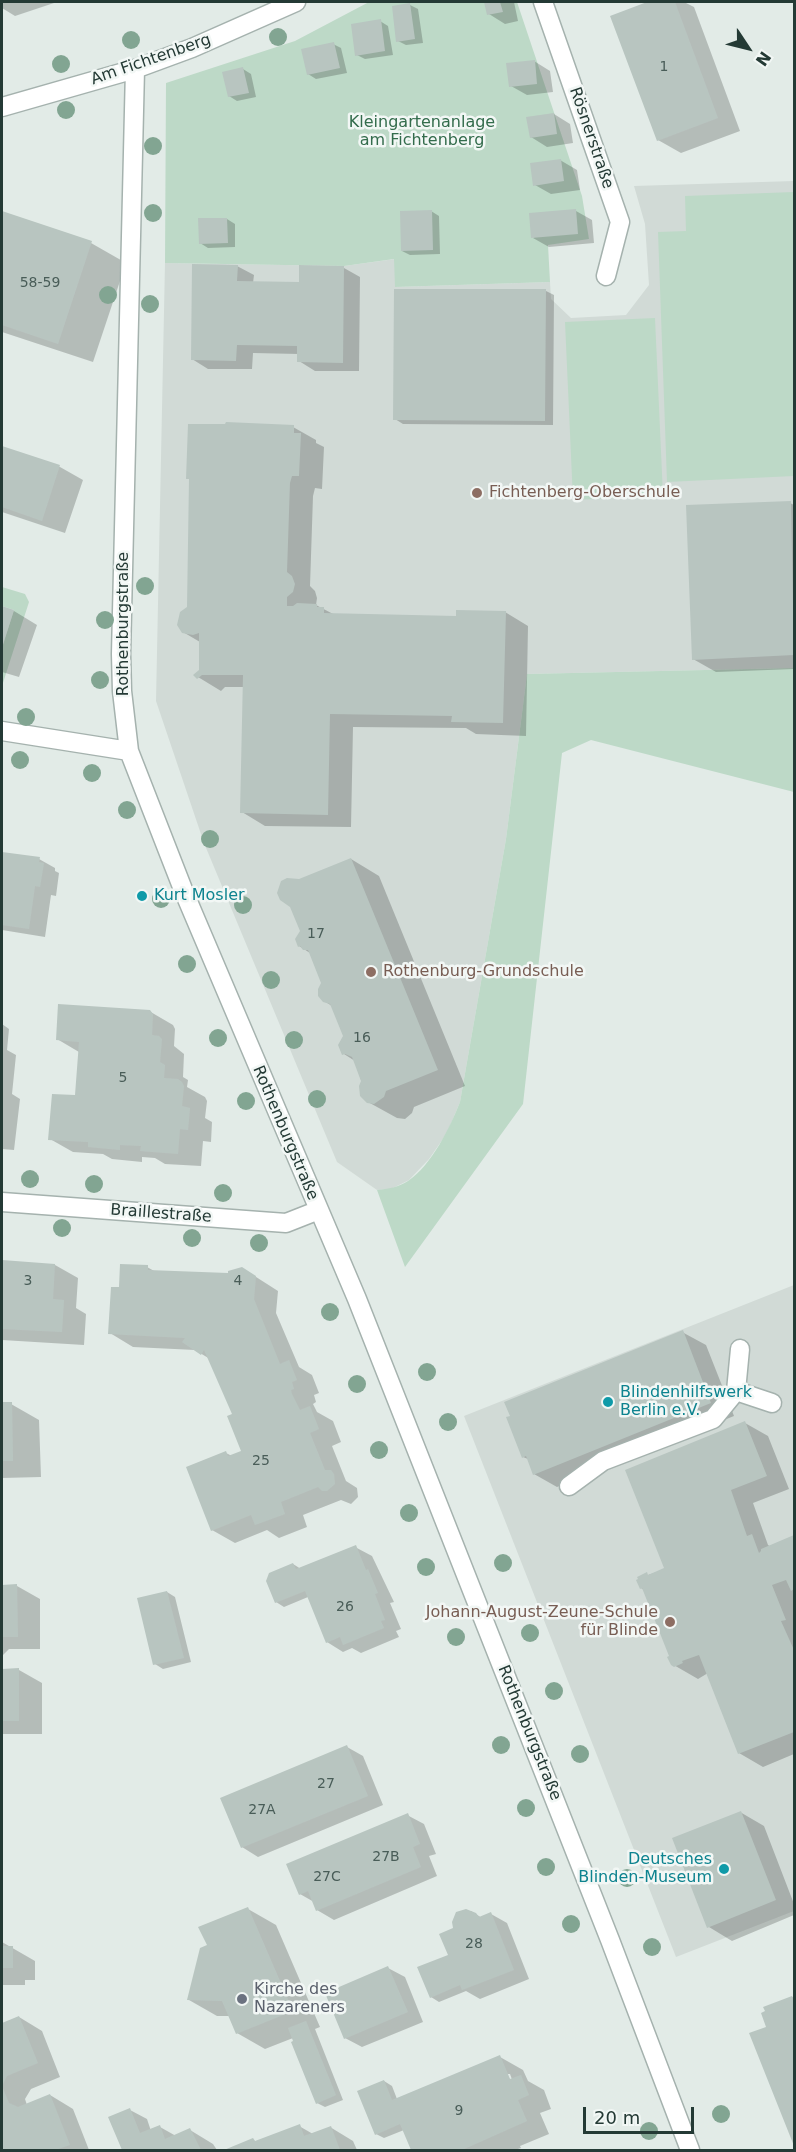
<!DOCTYPE html>
<html>
<head>
<meta charset="utf-8">
<style>
	body { margin:0 }
	#map { position:relative; width:796px; height:2152px; overflow:hidden; background:#e2ebe7; font-family:"DejaVu Sans",sans-serif }
	canvas { display:block }
	.frame { position:absolute; inset:0; border:3px solid #243a35; pointer-events:none }
	.north { position:absolute; left:718px; top:18px; width:60px; height:60px; -webkit-text-stroke:4px #f2f7f5; paint-order:stroke; rotate:125deg; font-size:16px; font-weight:700; line-height:24px; text-align:center; color:#243a35 }
	.north::after { content:''; display:block; margin:auto; width:21px; height:27px; background:#243a35; clip-path:polygon(50% 0,100% 100%,50% 72%,0 100%) }
	.scale { position:absolute; left:583px; top:2107px; width:111px; height:27px; box-sizing:border-box; border:3px solid #243a35; border-top:0; padding-left:8px; font-size:18px; line-height:21px; white-space:nowrap; color:#243a35; -webkit-text-stroke:4px #f2f7f5; paint-order:stroke }
</style>
</head>
<body>
<div id="map">
<canvas width="796" height="2152"></canvas>
<div class="frame"></div>
<div class="north">N</div>
<div class="scale">20 m</div>
</div>
<script>
const c = document.querySelector('canvas').getContext('2d');
c.lineJoin = 'round';
function fill(path, color) {
  c.fillStyle = color;
  c.fill(path, 'evenodd');
}
function stroke(path, color, width, dash) {
  c.strokeStyle = color;
  c.lineWidth = width;
  c.lineCap = dash ? 'butt' : 'round';
  c.setLineDash(dash || []);
  c.stroke(path);
}
function drawText(font, color, halo, rows, align = 'center') {
  c.font = font + ' "DejaVu Sans",sans-serif';
  c.lineWidth = 5;
  c.setLineDash([]);
  c.textBaseline = 'middle';
  c.strokeStyle = halo;
  c.fillStyle = color;
  for (const [text, x, y, turn = 0] of rows) {
    c.save();
    c.translate(x, y);
    c.rotate((+turn || 0) * Math.PI / 180);
    c.textAlign = isNaN(turn) ? turn : align;
    if (halo) c.strokeText(text, 0, 0);
    c.fillText(text, 0, 0);
    c.restore();
  }
}
fill(new Path2D(`
	M794,181V668L527,674L506,839L460,1102L447,1133L429,1159L409,1180L391,1189L377,1190L337,1162L204,843L156,701L165,263L344,266L395,259V287L550,282L551,299L571,318L626,315L649,285L645,224L634,186Z
	M794,1285V1911L676,1957L464,1416Z`), '#d1dad6');
fill(new Path2D(`
	M369,2H517L582,196L589,239L548,245L550,282L395,287L394,259L344,266L165,263L166,83L295,41Z
	M794,192V476L667,482L658,232L686,231L685,196Z
	M655,318L663,496L573,500L565,322Z
	M2,587L25,594L29,602L2,686V648L14,610L2,606Z
	M794,668V792L591,740L562,753L523,1104L405,1267L377,1190C388,1189 399,1187 408,1181C432,1165 450,1127 460,1102L506,839L527,674Z`), '#bdd9c7');
fill(new Path2D(`
	M2,2H57L15,16L2,8Z
	M486,2H514L518,21L505,24L489,14Z
	M651,2H684L694,7L740,131L681,153L658,140L612,17Z
	M410,5L418,9L423,43L406,45L398,41Z
	M380,21L388,26L393,55L365,59L357,55Z
	M333,44L341,48L347,73L316,79L308,74Z
	M534,61L550,71L553,92L527,95L511,86Z
	M243,69L251,74L256,97L237,101L229,96Z
	M554,114L570,124L573,143L547,147L531,137Z
	M560,160L577,170L580,190L551,194L535,185Z
	M431,211L439,216L440,254L410,255L402,251Z
	M576,211L592,220L594,243L549,247L533,238Z
	M2,213L91,243L126,263L93,362L2,332Z
	M227,219L235,224V247L208,248L200,243Z
	M237,266L254,275L253,283L301,284L344,268L360,277L359,371H315L299,361V354L253,353L252,369H208L192,359Z
	M546,291L554,295L553,425L403,424L395,419Z
	M293,427L316,440V443L324,447L322,489L315,488L313,496L310,586L315,591L317,598L316,605L335,615L458,617L505,612L528,626L526,736L476,734L466,728L353,727L351,827L265,826L242,812L244,687H225L221,691L198,677L200,671V642L183,632L188,608Z
	M2,448L60,467L83,480L65,533L2,512Z
	M790,503L794,505V669L716,672L693,659Z
	M2,607L14,611L37,625L19,677L2,672Z
	M2,853L39,859L55,868V871L59,873L56,896L51,895L45,937L2,930Z
	M351,859L379,876L465,1086L414,1107L412,1113L405,1119L397,1118L368,1102L355,1061L344,1054V1036L332,1006L324,1001L323,984L310,953L299,946L301,931L300,881Z
	M149,1011L173,1025L175,1029L174,1046L184,1054L183,1077L188,1080L187,1087L205,1097L207,1101L205,1118L212,1122L211,1142L203,1141L201,1166L165,1164L155,1158L142,1157V1162L112,1159L103,1154L73,1152L50,1139L76,1097L79,1052L57,1039Z
	M2,1024L9,1029L7,1050L16,1055L12,1094L20,1099L14,1150L2,1149Z
	M2,1262L55,1265L78,1278L76,1308L86,1314L84,1345L2,1340Z
	M147,1267L156,1272L230,1275L242,1268L278,1291L276,1313L299,1367L312,1375L319,1393L314,1395L316,1402L313,1404L317,1412L333,1421L341,1442L332,1446L346,1481L357,1488L358,1497L351,1504L341,1500L303,1515L307,1527L279,1538L267,1530L235,1543L212,1530L226,1453L232,1456L243,1452L234,1414L210,1359L195,1350L133,1347L110,1333L120,1288Z
	M682,1332L706,1345L734,1416L557,1487L534,1474L528,1459L523,1457Z
	M2,1404H11L39,1420L41,1477L2,1478Z
	M745,1423L768,1436L789,1489L753,1503L768,1545L771,1547L794,1537V1754L763,1767L739,1753L708,1673L698,1679L672,1664L671,1657L644,1590L641,1588L639,1578L666,1569Z
	M355,1547L372,1556L394,1602L390,1603L401,1629L396,1631L399,1637L361,1653L352,1648L343,1652L327,1642L308,1597L284,1607L276,1602L293,1564L301,1569Z
	M2,1586H17L40,1599V1649H9L2,1656Z
	M167,1592L175,1597L191,1662L163,1669L155,1664Z
	M2,1670H19L42,1683V1734H2Z
	M347,1747L363,1756L383,1805L258,1857L242,1847Z
	M740,1812L764,1826L794,1904V1915L732,1941L709,1927Z
	M407,1815L424,1824L436,1854L429,1856L437,1876L334,1920L317,1910L314,1902L300,1894Z
	M248,1909L276,1925L320,2027L315,2029L343,2100L325,2107L317,2103L293,2038L265,2049L237,2033L230,2016H217L189,2000L209,1946Z
	M471,1911L482,1918L491,1914L507,1923L529,1979L480,1999L466,1991L439,2002L431,1997L450,1955L454,1929Z
	M2,1942L35,1961V1980H25V1985H2Z
	M388,1968L405,1977L423,2022L362,2047L345,2038Z
	M792,1997L794,1998V2143L751,2034L768,2027Z
	M19,2017L42,2031L60,2077L31,2089L25,2099L27,2105L50,2095L73,2109L89,2150H2V2024Z
	M500,2057L523,2070L528,2081L544,2090L551,2109L540,2113L549,2134L520,2146L521,2148L515,2150H413L404,2130L384,2138L376,2134L384,2081L392,2086L397,2099ZM506,2074H510L514,2085Z
	M130,2110L147,2119L151,2131L160,2127L176,2136L190,2130L213,2144L217,2150H124L110,2118Z
	M299,2126L313,2134L330,2127L353,2141L357,2150H228L253,2140L257,2142Z`), '#0003');
fill(new Path2D(`
	M484,2H500L503,12L487,15Z
	M647,2H675L718,118L657,141L610,16Z
	M410,3L415,39L396,42L392,6Z
	M381,19L385,51L355,56L351,24Z
	M334,42L340,68L307,75L301,49Z
	M535,60L537,84L509,87L506,63Z
	M243,67L249,93L228,97L222,72Z
	M554,113L557,134L530,138L526,117Z
	M561,159L564,181L533,186L530,163Z
	M576,209L578,234L531,238L529,213Z
	M432,210L433,250L401,251L400,211Z
	M2,211L92,241L58,344L2,325Z
	M198,218H227L228,243L199,244Z
	M192,264L238,265L237,281L299,282V265L344,266L343,363L297,362V346L237,345L236,361L191,360Z
	M394,289H546L545,421L393,420Z
	M226,422L294,425V433H301L299,476H292L290,483L287,572L292,576L295,584L293,592L287,597V606H293L297,603L317,604V607H324V613L456,616V610L506,611L503,723L451,722L452,716L330,714L328,815L240,813L243,675H202L197,679L193,675L199,670V633L193,635L182,633L177,625L180,612L187,607L189,479H186L188,424H225Z
	M2,446L60,465L42,521L2,507Z
	M791,501L794,655L692,660L686,505Z
	M2,606L14,610L2,647Z
	M2,852L40,857L39,862L44,863L40,887L35,886L29,929L2,925Z
	M351,858L438,1070L386,1091L384,1097L374,1104L367,1103L360,1096L359,1086L361,1081L352,1057L345,1054L342,1055L338,1045L343,1036L330,1004L323,1002L318,996V989L321,983L308,950H303L300,946L298,947L295,939L300,931L290,907L280,900L277,893L281,881L287,878L299,879Z
	M58,1004L150,1010L153,1014L152,1035L159,1036L162,1039L160,1062L165,1065L164,1078L178,1079L182,1082L184,1086L182,1106L190,1108L188,1130L180,1129L178,1154L140,1151L141,1146L120,1145V1150L88,1147V1142L48,1140L52,1094L75,1095L79,1042L56,1040Z
	M2,1260L55,1264L53,1299L64,1300L62,1332L2,1329Z
	M120,1264L148,1265V1270L228,1273V1271L242,1267L256,1276L254,1299L280,1364L289,1360L297,1380L292,1382L294,1389L291,1390L292,1394L300,1410L310,1406L319,1429L310,1433L325,1470H331L334,1474L335,1484L327,1491H322L318,1487L281,1502L285,1514L255,1525L251,1515L211,1531L186,1467L226,1451L228,1456L241,1451L227,1416L232,1414L204,1350L201,1355L182,1342L185,1338L108,1334L111,1287H119Z
	M683,1330L711,1403L533,1475L526,1456L522,1458L506,1417L510,1416L504,1402Z
	M2,1402H12L13,1461H2Z
	M745,1421L767,1476L731,1490L747,1536L752,1534L759,1553L761,1551V1549L794,1535V1589L791,1591L786,1580L772,1585L786,1620L781,1621L794,1650V1732L738,1754L699,1655L682,1661L683,1663L674,1667L671,1665L667,1657L669,1656L642,1588L640,1589L636,1580L638,1579L637,1577L647,1572L648,1575L664,1568L625,1470Z
	M356,1545L366,1570L368,1569L378,1593L375,1594L385,1620L381,1621L384,1628L343,1645L340,1637L326,1643L305,1591L275,1603L266,1581L269,1573L293,1563L296,1569Z
	M17,1584L18,1637H2V1585Z
	M167,1591L184,1658L153,1665L137,1598Z
	M19,1668V1721H2V1669Z
	M347,1745L368,1796L241,1848L220,1798Z
	M741,1811L776,1900L707,1928L672,1838Z
	M408,1813L420,1844L413,1847L421,1867L316,1911L308,1891L299,1895L286,1864Z
	M248,1907L293,2011L236,2034L222,2001L187,2000L200,1948L207,1945L198,1927Z
	M466,1909L476,1913L479,1917L491,1912L514,1970L462,1990L460,1985L430,1998L417,1967L448,1955L439,1934L453,1928L452,1922L456,1912Z
	M2,1946H13V1968H2Z
	M388,1966L408,2012L344,2039L325,1993Z
	M792,1996L794,2000V2146L749,2033L766,2027L761,2013L765,2011L763,2007Z
	M19,2016L38,2063L7,2076L2,2086L9,2103L18,2107L50,2094L70,2145L55,2150H2V2023Z
	M306,2021L336,2095L316,2104L291,2042L293,2041L288,2028Z
	M500,2055L510,2079L521,2075L529,2095L518,2100L527,2121L462,2150H411L400,2124L375,2135L357,2091L384,2080L392,2100Z
	M130,2108L140,2133L160,2125L165,2139L190,2128L201,2150H122L108,2117Z
	M300,2124L304,2136L331,2126L340,2150H224L253,2138L255,2141Z`), '#b8c5c0');
const lane = new Path2D(`
	M736,1391L772,1403
	M569,1486L603,1461L713,1419L736,1391L740,1349`);
const street = new Path2D(`
	M543,2L620,222L606,276
	M135,69L121,654L122,691L129,751L184,892L357,1299L610,1940L690,2150
	M2,107L135,69L192,48L296,2
	M2,731L129,751
	M2,1202L286,1223L319,1210`);
stroke(lane, '#a5b2ae', 21);
stroke(street, '#a5b2ae', 21);
stroke(lane, '#fff', 18);
stroke(street, '#fff', 18);
c.fillStyle = '#82a592';
for (const [x, y] of [
	[278,37],
	[131,40],
	[61,64],
	[66,110],
	[153,146],
	[153,213],
	[108,295],
	[150,304],
	[145,586],
	[105,620],
	[100,680],
	[26,717],
	[20,760],
	[92,773],
	[127,810],
	[210,839],
	[161,899],
	[243,905],
	[187,964],
	[271,980],
	[218,1038],
	[294,1040],
	[317,1099],
	[246,1101],
	[30,1179],
	[94,1184],
	[223,1193],
	[62,1228],
	[192,1238],
	[259,1243],
	[330,1312],
	[427,1372],
	[357,1384],
	[448,1422],
	[379,1450],
	[409,1513],
	[503,1563],
	[426,1567],
	[530,1633],
	[456,1637],
	[554,1691],
	[501,1745],
	[580,1754],
	[526,1808],
	[546,1867],
	[627,1878],
	[571,1924],
	[652,1947],
	[721,2114],
	[649,2131]
]) {
  c.beginPath();
  c.arc(x, y, 9, 0, 2 * Math.PI);
  c.fill();
}
for (const [x, y, r, color] of [
	[477,493,6,"#8d6e63"],
	[142,896,6,"#0f9aa8"],
	[371,972,6,"#8d6e63"],
	[608,1402,6,"#0f9aa8"],
	[670,1622,6,"#8d6e63"],
	[724,1869,6,"#0f9aa8"],
	[242,1999,6,"#6b7280"]
]) {
  const dot = new Path2D();
  dot.arc(x, y, r, 0, 2 * Math.PI);
  c.fillStyle = color;
  c.fill(dot);
  stroke(dot, '#f2f7f5', 2);
}
drawText('14px', '#495d58', null, [
	["1",664,67],
	["58-59",40,283],
	["17",316,934],
	["16",362,1038],
	["5",123,1078],
	["3",28,1281],
	["4",238,1281],
	["25",261,1461],
	["26",345,1607],
	["27",326,1784],
	["27A",262,1810],
	["27B",386,1857],
	["27C",327,1877],
	["28",474,1944],
	["9",459,2111]
]);
drawText('16px', '#243a35', '#f2f7f5', [
	["Am Fichtenberg",151,60,-19],
	["Rösnerstraße",591,138,71],
	["Rothenburgstraße",124,624,-90],
	["Rothenburgstraße",285,1133,67],
	["Braillestraße",161,1214,4],
	["Rothenburgstraße",529,1733,68]
]);
drawText('16px', '#336c4c', '#f2f7f5', [
	["Kleingartenanlage",422,123],
	["am Fichtenberg",422,141]
]);
drawText('16px', '#785e54', '#f2f7f5', [
	["Fichtenberg-Oberschule",489,493],
	["Rothenburg-Grundschule",383,972],
	["Johann-August-Zeune-Schule",658,1613,"right"],
	["für Blinde",658,1631,"right"]
], 'left');
drawText('16px', '#0d838f', '#f2f7f5', [
	["Kurt Mosler",154,896],
	["Blindenhilfswerk",620,1393],
	["Berlin e.V.",620,1411],
	["Deutsches",712,1860,"right"],
	["Blinden-Museum",712,1878,"right"]
], 'left');
drawText('16px', '#5b616d', '#f2f7f5', [
	["Kirche des",254,1990],
	["Nazareners",254,2008]
], 'left');
</script>
</body>
</html>
